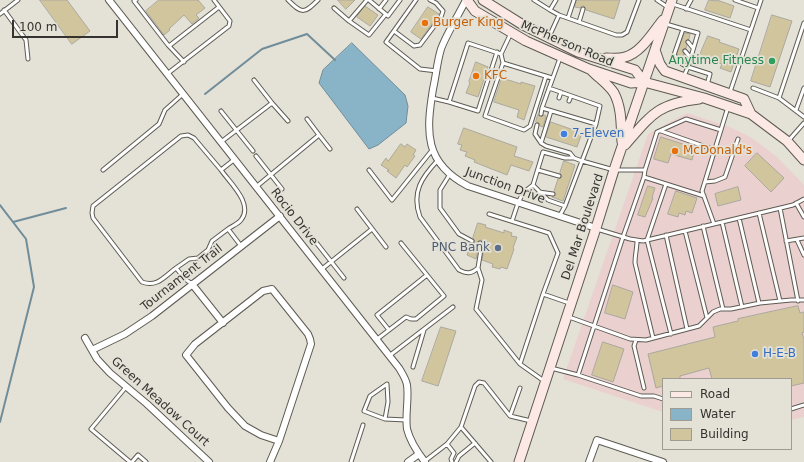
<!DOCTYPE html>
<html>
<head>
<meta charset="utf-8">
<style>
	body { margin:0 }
	#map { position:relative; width:804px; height:462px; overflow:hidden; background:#e4e1d7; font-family:"DejaVu Sans",sans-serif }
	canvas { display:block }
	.legend { position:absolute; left:662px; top:378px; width:130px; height:72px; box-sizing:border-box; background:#e4e1d7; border:1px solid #9e9b94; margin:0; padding:5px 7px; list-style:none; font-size:12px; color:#34332f }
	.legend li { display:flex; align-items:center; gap:8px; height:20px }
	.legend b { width:20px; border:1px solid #9e9b94 }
	.scale { position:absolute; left:12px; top:20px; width:106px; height:18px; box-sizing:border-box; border:2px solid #34332f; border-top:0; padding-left:5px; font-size:12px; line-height:14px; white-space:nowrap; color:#34332f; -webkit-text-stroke:3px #e4e1d7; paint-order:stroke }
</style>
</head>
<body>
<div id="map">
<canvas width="804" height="462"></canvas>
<ul class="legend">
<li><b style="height:5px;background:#fce8e4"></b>Road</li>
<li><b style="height:11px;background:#89b4c7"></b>Water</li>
<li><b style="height:11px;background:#d1c59e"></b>Building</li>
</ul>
<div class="scale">100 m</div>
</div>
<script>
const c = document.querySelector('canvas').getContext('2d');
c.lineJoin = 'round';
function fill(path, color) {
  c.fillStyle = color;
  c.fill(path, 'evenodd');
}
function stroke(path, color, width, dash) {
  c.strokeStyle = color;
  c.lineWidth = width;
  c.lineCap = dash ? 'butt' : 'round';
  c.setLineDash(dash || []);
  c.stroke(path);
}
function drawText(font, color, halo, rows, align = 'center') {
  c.font = font + ' "DejaVu Sans",sans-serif';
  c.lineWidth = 3.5;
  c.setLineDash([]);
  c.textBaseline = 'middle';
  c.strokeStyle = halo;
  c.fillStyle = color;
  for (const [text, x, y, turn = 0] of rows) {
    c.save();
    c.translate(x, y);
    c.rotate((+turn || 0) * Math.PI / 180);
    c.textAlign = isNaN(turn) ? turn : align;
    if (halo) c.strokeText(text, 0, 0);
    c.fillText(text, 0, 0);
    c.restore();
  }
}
fill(new Path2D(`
	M687,113L730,127L752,138L777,157L804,185V417L791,420V379H663V412L563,379L648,134Z`), '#ebd0d0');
const water = new Path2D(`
	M352,43L405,95L408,106L406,123L378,145L369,149L319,83L323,70Z`);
fill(water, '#89b4c7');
stroke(water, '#708d99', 1);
stroke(new Path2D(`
	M205,94L262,49L307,34L335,60
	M0,205L26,239L34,287L0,422
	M13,222L66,208`), '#708d99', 2);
const building = new Path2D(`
	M40,0H67L90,31L72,44Z
	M159,0H198L205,8L196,15L199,18L192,24L184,15L169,29L170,30L164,35L146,11Z
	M338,0H355L346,9Z
	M577,0H620L614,19L586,10L584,6H582L580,8L575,7Z
	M709,0L717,1V0L734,6L730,18L705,10Z
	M365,6L378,15L370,26L357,17Z
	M428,7L439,14L421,39L411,32Z
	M772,15L792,21L770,87L751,81Z
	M685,33L690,34L689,39L685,41L687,45L686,48L682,50L684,54L683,57L677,54Z
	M708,36L720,40L719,42L739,49L731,72L720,68L722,64L699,57Z
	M476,62L488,67L478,97L466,93L470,83L469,82Z
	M502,78L521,84V82L535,86L524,120L517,117L519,110L494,102Z
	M538,115L541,117L544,115L546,116L543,127L540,126L539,123L536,122Z
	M551,122L582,133L577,147L546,137Z
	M464,128L517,147L514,156L533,162L529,171L511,165L507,175L474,162L475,160L465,156L467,152L460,150L462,145L458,144Z
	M661,137L695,148L692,160L671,154L668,163L654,159Z
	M401,144L405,147L407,144L416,150L413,155L415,156L407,167L405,165L396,178L387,171L389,170L381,165L386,158L388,161Z
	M757,153L784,178L771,192L745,166Z
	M564,161L575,165L563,201L552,197L556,195L554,191L558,179L562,177L560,173Z
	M648,186L655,188L652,197L653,198L645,217L638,215Z
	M738,187L741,200L718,206L715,194Z
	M676,191L697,198L692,213L686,211L685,215L679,213L678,217L668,214Z
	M478,223L486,225L485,227L504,233V230L512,233L511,236L517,237L513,248L514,249L507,269L501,267L500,269L492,267L493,264L482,260L484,249L483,242L481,240L477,242L478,249L476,259L467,255L471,244L475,242L473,238Z
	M613,285L633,292L625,319L605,313Z
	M798,306L800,313L804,312V332L802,333L804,339V383L791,386V379H712L709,368L680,376V379H663V386L656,388L648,354L715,337L713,327L738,321V319Z
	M441,327L456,331L438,386L422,381Z
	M603,342L624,349L613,382L592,375Z`);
fill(building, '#d1c59e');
stroke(building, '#aba89e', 1);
const service = new Path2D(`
	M136,0L134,1L168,45L184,62
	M288,0C302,14 304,14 318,0
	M367,0L349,21L369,35L386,14
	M369,0L388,16L400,0
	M416,0L386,42L420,69L437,71
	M534,0L550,10
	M556,0L550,10L559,15L616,35H622L627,32L639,0
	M657,0L669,8
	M735,0L758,8
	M673,4L751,30
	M334,8L349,21
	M379,9L386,0
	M686,9L691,0
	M4,10L26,40L28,59
	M0,14L18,0
	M568,18L574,0
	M579,22L583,9
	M666,24L683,29
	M394,31L414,46L420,45L441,17L443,11L436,3L430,0
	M511,33L501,54L503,63L552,78
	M549,37L559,15
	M688,42L693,48
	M169,46L219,7
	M685,51L691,58
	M503,63L485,116L524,130L530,126L546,76
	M167,74L229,26L230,21L214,0
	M684,76L688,67L682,64L674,55L683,29L698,33L688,67L710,74L707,85
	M254,80L272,103
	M549,88L600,106L596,124
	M753,88L779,98L804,117
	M730,92L761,0
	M432,98L449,102L468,43L501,54
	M559,98L561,92
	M779,98L804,23
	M569,101L571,96
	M449,102L478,111L497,52
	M796,110L804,88
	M221,111L253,151
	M541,114L542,108
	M307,119L319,135
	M537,125L535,134L541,143L546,146L570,153L574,158L582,161L614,170H645L644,177
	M661,131L715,150
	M789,140L804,123
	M221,142L272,103L288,121
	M541,143L551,111
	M256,156L282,189
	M235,159L221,170C230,183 254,204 241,220C238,224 232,226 228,229L241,246
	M438,160C422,177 411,192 420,217L459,270C467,274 471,274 478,268
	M103,170L159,124L165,110L183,94
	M369,170L392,200L433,149
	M538,170L559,176
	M645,170L657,132L686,119L721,130
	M450,174L440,190V208L459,234L472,241
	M705,182L715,181L725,177L738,139
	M666,184L647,240L671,334
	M533,185L548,200L565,206
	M256,187L319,135L330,149
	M539,192L553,194
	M796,203L804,217
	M780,208L798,301
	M357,209L386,247
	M759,213L780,301
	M489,214L549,233L558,253L543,294L569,303
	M559,217L565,206L596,124L542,108L560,58
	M739,218L759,303
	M512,221L518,203L523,193L533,185L543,152L565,158H574
	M722,222L742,307
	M714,224L702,191L728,107
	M703,226L723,309
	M597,229L630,239L643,241L793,205L804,199
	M685,231L707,318
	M666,235L687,329
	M797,240L804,255
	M315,241L344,278
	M637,241C637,248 635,255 635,263L653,338
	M786,241L804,238
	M401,243L427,275
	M480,243L481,249L478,268L482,280L476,309L520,364L544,381
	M176,268C165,276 157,288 142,282L93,218L92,213L93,206L181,136L188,135L194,138L221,170
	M322,269L372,229
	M192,284L185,279L176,268L189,259L198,258L208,250L212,241L228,229
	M569,317L630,339L646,340L699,326L713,312L720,309H731L760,303L791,300H804
	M376,340L406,317L411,319H416L444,296L427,275L377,315L389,330
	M636,340L634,346L644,388
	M389,356L453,307
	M520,364L543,294
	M413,367L424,330
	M551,368L578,375L641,396H654L663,399
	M578,375L623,237L644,177L704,196
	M126,387L91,429L130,462
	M791,409L804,405
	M510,416L520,388
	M385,419L388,402L387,384L370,396L364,411L385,419L406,420
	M461,427L491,462
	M447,444L454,453L451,459L452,462
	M425,461L447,444L461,427L475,386L479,382L484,383L510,416L531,421
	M132,462L138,455L146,462
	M351,462L363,425
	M456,462L459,456L475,443`);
const minor = new Path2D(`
	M109,0L399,368C402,373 406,379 407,385C409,399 405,414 407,429C410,441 418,453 425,462
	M466,0C459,14 446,35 441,49C437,62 436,76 433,89C426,132 424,163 468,186L596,228
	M192,284L223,323
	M85,338L97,359L110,373L147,404L209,462
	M92,350L125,334L152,316L280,216
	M270,462L279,441L311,344L310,339L308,334L272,289L263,291L195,344L186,355L228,408L245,426L261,435L279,441
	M408,462L419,454
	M589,462L597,440L663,462`);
const secondary = new Path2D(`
	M467,0L475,11L526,41L589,69L631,83L644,82L704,98L751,114L787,141L804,160
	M483,0L523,25L578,52L635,70L644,82
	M655,50L660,64L665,71L744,99L751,114
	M606,58C612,58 619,59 625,57C641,53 653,32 663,20
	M592,71C599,78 609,85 614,93C622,108 621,126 622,142
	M625,145C651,115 657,104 699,99
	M519,462L596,228L614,170L672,0`);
stroke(service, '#5d5b52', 5);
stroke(minor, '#5d5b52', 8);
stroke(secondary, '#5d5b52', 11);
stroke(service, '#fff', 3);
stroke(minor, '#fff', 6);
stroke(secondary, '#fce8e4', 9);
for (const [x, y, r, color] of [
	[425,23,4,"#e8710a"],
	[772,61,4,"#2e9e5b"],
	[476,76,4,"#e8710a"],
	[564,134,4,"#3f7fe0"],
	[675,151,4,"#e8710a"],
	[498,248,4,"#5c6f8a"],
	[755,354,4,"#3f7fe0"]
]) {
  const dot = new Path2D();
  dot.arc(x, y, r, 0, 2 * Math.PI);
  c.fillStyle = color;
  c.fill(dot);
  stroke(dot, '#e4e1d7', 1.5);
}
drawText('12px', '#c56008', '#e4e1d7', [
	["Burger King",433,23],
	["KFC",484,76],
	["McDonald's",683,151]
], 'left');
drawText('12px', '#34332f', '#e4e1d7', [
	["McPherson Road",567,44,23],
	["Junction Drive",505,186,20],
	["Rocio Drive",294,217,52],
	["Del Mar Boulevard",583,227,-72],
	["Tournament Trail",182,278,-38],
	["Green Meadow Court",160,402,42]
]);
drawText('12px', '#27864d', '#e4e1d7', [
	["Anytime Fitness",764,61]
], 'right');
drawText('12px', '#366cbe', '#e4e1d7', [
	["7-Eleven",572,134],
	["H-E-B",763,354]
], 'left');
drawText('12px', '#4e5e75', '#e4e1d7', [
	["PNC Bank",490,248]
], 'right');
</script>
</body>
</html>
